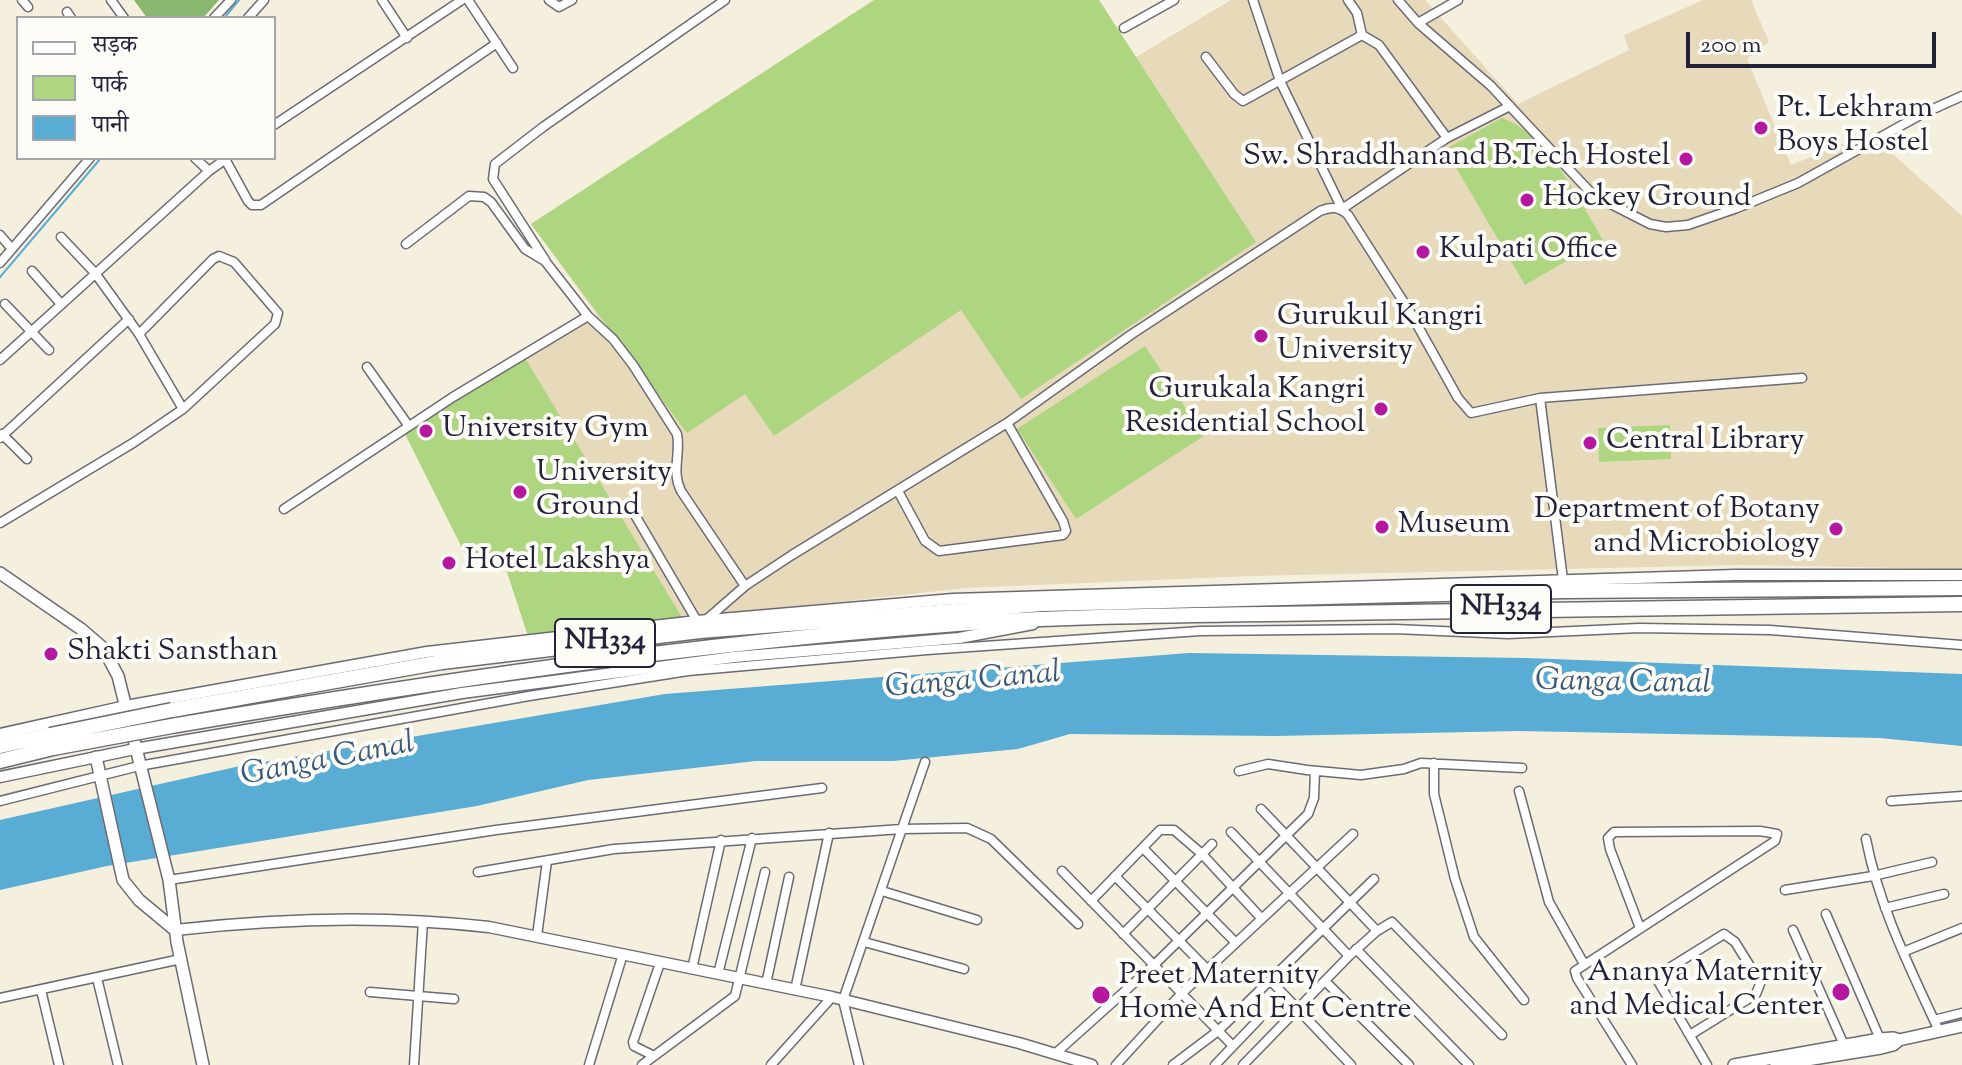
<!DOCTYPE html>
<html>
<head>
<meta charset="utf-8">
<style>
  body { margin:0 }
  #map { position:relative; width:1962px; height:1065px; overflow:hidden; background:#f5efde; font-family:"Sorts Mill Goudy","Noto Serif Devanagari",serif }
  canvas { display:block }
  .legend { position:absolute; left:16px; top:16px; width:260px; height:144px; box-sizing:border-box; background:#fdfcf7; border:2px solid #a5a5ac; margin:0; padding:10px 14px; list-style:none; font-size:24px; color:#22223b }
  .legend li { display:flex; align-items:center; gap:16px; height:40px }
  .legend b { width:40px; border:2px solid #a5a5ac }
  .scale { position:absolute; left:1686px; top:32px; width:250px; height:36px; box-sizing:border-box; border:4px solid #22223b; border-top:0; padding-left:10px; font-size:24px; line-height:28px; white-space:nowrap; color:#22223b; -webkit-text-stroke:6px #fdfcf7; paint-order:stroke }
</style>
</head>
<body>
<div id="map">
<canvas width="1962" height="1065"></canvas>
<ul class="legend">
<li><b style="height:10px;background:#fff"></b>सड़क</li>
<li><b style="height:22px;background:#aed681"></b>पार्क</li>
<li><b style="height:22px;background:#59acd4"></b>पानी</li>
</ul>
<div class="scale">200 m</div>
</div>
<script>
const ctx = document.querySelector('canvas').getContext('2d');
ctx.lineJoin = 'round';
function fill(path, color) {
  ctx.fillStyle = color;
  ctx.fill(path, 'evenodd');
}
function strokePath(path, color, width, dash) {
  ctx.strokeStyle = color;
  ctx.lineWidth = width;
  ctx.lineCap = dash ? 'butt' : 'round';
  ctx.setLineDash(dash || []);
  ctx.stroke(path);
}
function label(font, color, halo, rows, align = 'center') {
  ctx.font = font + ' "Sorts Mill Goudy",serif';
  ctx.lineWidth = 8;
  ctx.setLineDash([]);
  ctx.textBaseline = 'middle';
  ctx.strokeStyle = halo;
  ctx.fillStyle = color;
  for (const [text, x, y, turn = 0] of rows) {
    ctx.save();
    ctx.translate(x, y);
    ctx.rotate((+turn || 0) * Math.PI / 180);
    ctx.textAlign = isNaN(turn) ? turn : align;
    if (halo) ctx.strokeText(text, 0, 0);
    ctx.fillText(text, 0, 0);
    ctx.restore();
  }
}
fill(new Path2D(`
  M874 0H1099L1136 57 1231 0H1425L1518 104 1629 50 1624 35 1703 0H1751L1769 42 1747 59 1791 165 1869 133 1962 216V569L1739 565 1250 576 966 588 528 636 501 554 470 564 525 358 597 315 531 224Z`), '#e7daba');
fill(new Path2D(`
  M874 0H1099L1256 242 1021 399 961 310 774 436 745 394 687 433 531 224Z
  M1502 118C1548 134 1580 201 1603 240L1525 285 1445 149Z
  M1145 346 1204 436 1076 519 1017 429Z
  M525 358 683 619 528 636 501 554 470 564 403 430Z
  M1670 425 1671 459 1599 462 1598 428Z`), '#aed681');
fill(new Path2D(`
  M134 0H219L203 18H147Z`), '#8ab76f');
fill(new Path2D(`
  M1189 653 1525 658 1962 674V746L1880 738 1519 731 1275 736 1070 734 1018 749 893 761H756L588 780 477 806 107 866 0 890V820L240 766 665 694Z`), '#59acd4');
strokePath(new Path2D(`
  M224 18 239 0
  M0 277 101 158`), '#59acd4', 2);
const minor = new Path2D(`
  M22 0 28 7
  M111 0 124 18
  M382 0 407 38
  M468 0 513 68
  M549 0 559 7 572 0
  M1253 0 1280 81 1342 209 1447 138 1510 106
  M1348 0 1357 13 1362 35 1379 45 1447 138
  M1398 0 1418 23 1491 86 1593 195 1650 224 1666 227 1688 225 1737 208 1798 183 1922 114 1962 96
  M67 12 71 18
  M214 18 231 0
  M248 18 264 0
  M1418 23 1458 0
  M1124 28 1174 0
  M1206 57 1234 94 1243 101 1362 35
  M274 125 462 0
  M195 158 209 171
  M225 159 248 201 252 205H261L497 43
  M0 235 12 249
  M61 237 95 273 139 334 183 409
  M406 244 469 196 484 197 491 202 525 249 545 261 588 316 613 339 633 365 677 434C681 454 671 471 681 491L745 586
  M545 260 493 179 495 164 543 127 725 0
  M0 263 90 158
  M32 271 61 304
  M5 304 49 350
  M0 360 209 171 227 158
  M367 367 408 425
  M1540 398 1563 580
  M2 434 27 459
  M0 438 129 319
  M898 491 925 541 939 551 1063 535 1066 531 1063 521 1007 423
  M284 509 453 397 588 316
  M632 510 697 621
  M0 523 133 443 183 409 275 324 278 313 234 262 219 256 213 259 139 334
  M706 620 745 586 792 555 1007 423 1132 334 1320 211C1332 206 1339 207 1348 215L1410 312 1458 398 1471 413 1540 398 1802 378
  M1434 763V794L1455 879 1474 937 1524 1000
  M1239 771 1268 764 1307 770 1361 775 1404 769 1421 763 1522 768
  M1519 791 1549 902 1584 964
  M0 801 139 766 529 696 688 671 927 650 1200 631 1395 629 1508 634 1639 628 1770 630 1962 645
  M1891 801 1962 796
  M1261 809 1377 931
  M1231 832 1349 956
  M1866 839C1879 907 1910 968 1939 1031
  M1143 848 1236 943
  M1062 871 1233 1046
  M478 872 614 849 902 829 967 828 991 839 1078 924
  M1115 876 1207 969
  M169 880 496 830 822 788
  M1785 890 1873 876 1932 862
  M882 891 977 920
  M1091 901 1160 830H1174L1202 854 1262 919
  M1885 908 1944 894
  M1826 914 1880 1039
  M1793 930 1844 1045
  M1123 934 1212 844
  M537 936 547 861
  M864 942 964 969
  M1356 949 1469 1065
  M1903 952 1962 928
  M692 969 721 840
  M1651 969 1707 1065
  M718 974 752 838
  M1655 977 1724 934 1735 942 1758 979 1760 984 1756 994 1690 1035
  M97 978 118 1065
  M1270 980 1351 1065
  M1325 981 1409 1065
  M766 984 789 877
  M41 990 59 1065
  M795 990 829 833
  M370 992 454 999
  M0 998 181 959
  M1934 1020 1962 1013
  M1056 1053 1154 965 1308 814 1314 798 1315 771
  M654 1056 634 1046 633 1042 660 963
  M414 1065 423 921
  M589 1065 623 954
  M642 1065 735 996 765 872
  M771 1065 832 997
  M859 1065 843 1000 925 762
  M1116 1065 1181 994 1353 834
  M1173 1065 1218 1031 1374 879
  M1215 1065 1259 1019
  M1243 1065 1349 956 1377 931 1392 922 1502 1035
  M1632 1065 1577 978 1575 971 1775 841 1777 834 1760 831 1614 832 1608 838 1610 849 1640 928`);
const tertiary = new Path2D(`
  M0 734 126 706 427 652 697 621 953 599 1735 575H1962
  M0 777 135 749 462 693 734 657 959 638 1033 624
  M175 930C280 918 385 915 489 927L832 997 1019 1043 1092 1065`);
const secondary = new Path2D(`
  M0 573 81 629 103 648 118 676 169 880 177 942 203 1065
  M96 757 123 880 139 900 175 930
  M1734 1065 1880 1039 1893 1038 1899 1040
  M1776 1065 1881 1048 1893 1045 1899 1040 1962 1026`);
const trunk = new Path2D(`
  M172 710 442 662 700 631 1042 604 1565 591 1962 588
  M177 725C431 682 687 644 945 625 1073 615 1203 615 1332 613 1542 609 1752 606 1962 604
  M0 746 50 735
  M0 761 53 748`);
strokePath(minor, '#6c6a74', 11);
strokePath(tertiary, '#6c6a74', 13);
strokePath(secondary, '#6c6a74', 14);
strokePath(trunk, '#6c6a74', 17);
strokePath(minor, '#fff', 8);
strokePath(tertiary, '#fff', 10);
strokePath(secondary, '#fff', 11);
strokePath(trunk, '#fff', 14);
const trunkBridge = new Path2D(`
  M50 735 172 710
  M53 748 177 725`);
strokePath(trunkBridge, '#6c6a74', 17, []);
strokePath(trunkBridge, '#fff', 14);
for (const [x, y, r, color] of [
  [1761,128,8,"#b5179e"],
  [1686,159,8,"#b5179e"],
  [1527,200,8,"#b5179e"],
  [1423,252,8,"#b5179e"],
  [1261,336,8,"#b5179e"],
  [1381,409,8,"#b5179e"],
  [426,431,8,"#b5179e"],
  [1590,443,8,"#b5179e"],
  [520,492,8,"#b5179e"],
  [1382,527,8,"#b5179e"],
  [1836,529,8,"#b5179e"],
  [449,563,8,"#b5179e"],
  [51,654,8,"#b5179e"],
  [1841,992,10,"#b5179e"],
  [1101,995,10,"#b5179e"]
]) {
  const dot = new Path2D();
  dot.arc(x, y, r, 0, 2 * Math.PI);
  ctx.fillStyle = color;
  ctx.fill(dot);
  strokePath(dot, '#fdfcf7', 3);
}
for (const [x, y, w] of [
  [1501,609,100],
  [605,643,100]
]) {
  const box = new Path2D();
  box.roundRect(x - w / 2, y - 24, w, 48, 6);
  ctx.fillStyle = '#fdfcf7';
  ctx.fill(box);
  strokePath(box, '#22223b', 2);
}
label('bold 28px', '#22223b', null, [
  ["NH334",1501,609],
  ["NH334",605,643]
]);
label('30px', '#22223b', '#fdfcf7', [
  ["Pt. Lekhram",1777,111],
  ["Boys Hostel",1777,145],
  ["Sw. Shraddhanand B.Tech Hostel",1670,159,"right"],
  ["Hockey Ground",1543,200],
  ["Kulpati Office",1439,252],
  ["Gurukul Kangri",1277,319],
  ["University",1277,353],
  ["Gurukala Kangri",1365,392,"right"],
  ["Residential School",1365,426,"right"],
  ["University Gym",442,431],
  ["Central Library",1606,443],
  ["University",536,475],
  ["Ground",536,509],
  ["Department of Botany",1820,512,"right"],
  ["and Microbiology",1820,546,"right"],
  ["Museum",1398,527],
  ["Hotel Lakshya",465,563],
  ["Shakti Sansthan",67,654],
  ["Ananya Maternity",1823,975,"right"],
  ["and Medical Center",1823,1009,"right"],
  ["Preet Maternity",1119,978],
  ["Home And Ent Centre",1119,1012]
], 'left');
label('italic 32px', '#385978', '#fdfcf7', [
  ["Ganga Canal",973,683,-5],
  ["Ganga Canal",1623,685,1],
  ["Ganga Canal",328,762,-11]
]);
</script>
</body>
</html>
